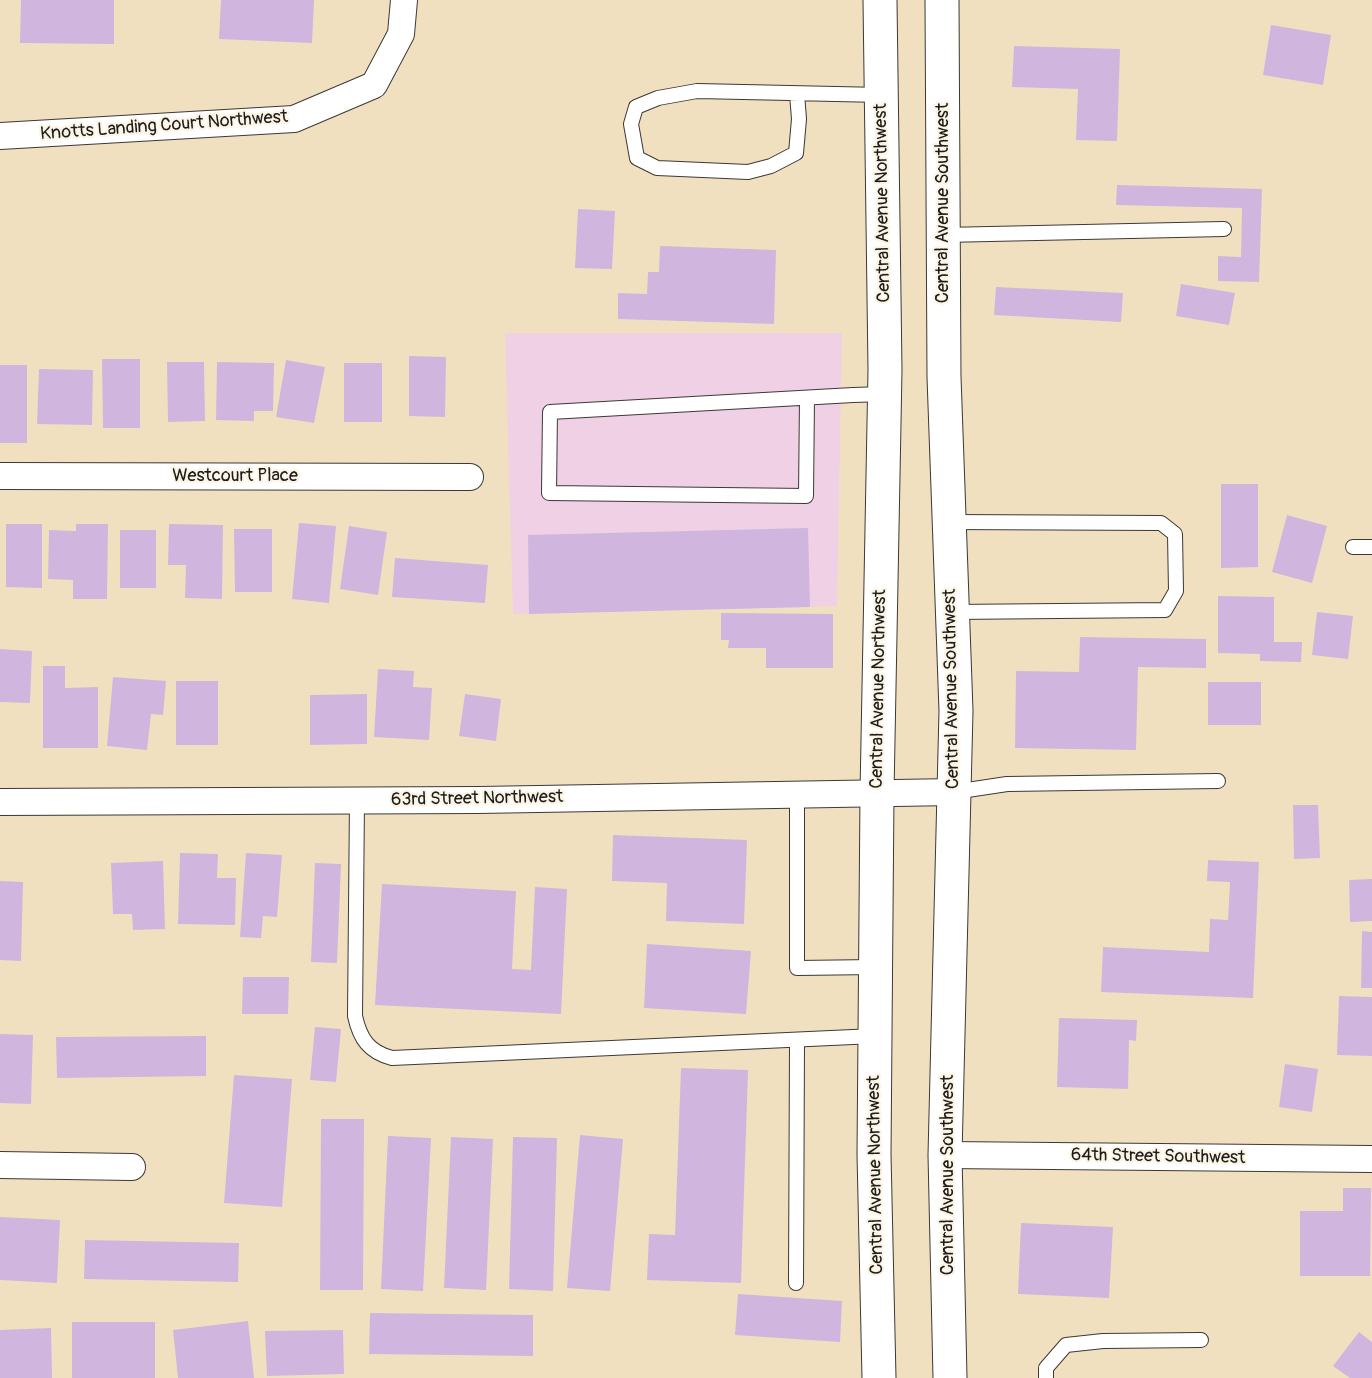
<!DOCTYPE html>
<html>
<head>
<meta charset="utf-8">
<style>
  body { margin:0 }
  canvas { display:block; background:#f1e0c0 }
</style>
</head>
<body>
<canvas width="1372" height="1378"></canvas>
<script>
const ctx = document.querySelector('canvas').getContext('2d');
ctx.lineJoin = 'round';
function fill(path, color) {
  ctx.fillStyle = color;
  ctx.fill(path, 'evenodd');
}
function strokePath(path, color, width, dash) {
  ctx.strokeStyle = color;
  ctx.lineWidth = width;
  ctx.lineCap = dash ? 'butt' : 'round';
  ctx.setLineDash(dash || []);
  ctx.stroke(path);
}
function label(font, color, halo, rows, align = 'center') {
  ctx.font = font + ' Pangolin,sans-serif';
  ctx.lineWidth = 4.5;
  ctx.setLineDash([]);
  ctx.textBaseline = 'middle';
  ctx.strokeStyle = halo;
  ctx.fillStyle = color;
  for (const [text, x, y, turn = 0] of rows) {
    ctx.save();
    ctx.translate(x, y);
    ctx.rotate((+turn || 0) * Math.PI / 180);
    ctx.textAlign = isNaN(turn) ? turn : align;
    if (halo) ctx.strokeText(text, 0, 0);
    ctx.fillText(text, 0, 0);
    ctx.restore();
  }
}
fill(new Path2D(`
  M505 333H842L837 606 513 614Z`), '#f0d0e4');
fill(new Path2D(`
  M21 0H114V44L20 43Z
  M221 0H314L312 43 219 39Z
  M1271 25 1331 35 1323 85 1263 75Z
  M1014 46 1120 49 1117 141 1076 140 1078 89 1012 87Z
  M1117 185 1262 189 1259 282 1218 281V256L1241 257 1242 208 1116 205Z
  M578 209 615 211 612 269 575 268Z
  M660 246 776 250 774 324 618 319V293L647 294 648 272H659Z
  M1181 284 1235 293 1229 325 1176 316Z
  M996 287 1123 293 1121 322 994 315Z
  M409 356 446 357 445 417 409 416Z
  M102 359H140V428H103Z
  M286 360 325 367 314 423 276 417Z
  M167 362H204L205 421 168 422Z
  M217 362 274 363 273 411H254V421L216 420Z
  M344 363H382V422H344Z
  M0 365H27V443H0Z
  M39 369 93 370 92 425 37 424Z
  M1221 484H1258V567L1221 568Z
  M1287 515 1327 526 1312 583 1272 572Z
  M299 523 336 526 329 603 292 599Z
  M6 524H42V588L6 587Z
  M76 524H108L107 599H73V580L48 579 49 530 76 531Z
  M169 524 223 525 222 599 185 598 186 565H168Z
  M349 526 387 532 378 595 340 589Z
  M808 528 810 607 529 614 528 535Z
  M234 529H272V592H235Z
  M120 530H156V588H120Z
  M395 558 488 565 485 603 392 597Z
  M1218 596 1274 597V642H1302L1301 662 1260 661V654L1218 653Z
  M1317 612 1353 616 1348 659 1312 655Z
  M721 613 833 614V668H766V648H728L729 640H721Z
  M1080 637 1206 639V668L1138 667 1136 750 1015 748 1016 671 1079 672Z
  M0 649 32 651 30 703 0 702Z
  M43 666H65V688L98 687V748H43Z
  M378 669 414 671 413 687 432 688 429 740 374 737Z
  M113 677 166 681 163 715 151 714 147 750 107 746Z
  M176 681H218V745H176Z
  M1208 682H1261V725H1208Z
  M367 694V744L310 745V695Z
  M465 694 501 699 496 741 459 736Z
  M1293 805H1318L1320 858 1294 859Z
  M613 835 747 840 744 924 666 921 667 883 612 881Z
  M180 853 218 854 217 878H236L235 925 178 924Z
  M246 853 282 855 277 917 263 916 261 938 240 937Z
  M1208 860 1259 862 1253 998 1101 992 1103 947 1209 952 1210 919 1228 920 1230 882 1207 881Z
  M163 861 165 929 133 930 132 914H113L111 863Z
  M315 863 341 864 337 963 311 962Z
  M1372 879V921L1350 922 1349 880Z
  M0 881 23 882 21 961 0 960Z
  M382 884 516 891 512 969 531 970 535 887 567 889 561 1014 375 1005Z
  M1362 931 1372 932V988H1361Z
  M647 944 751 951 746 1014 644 1008Z
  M243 977H289L288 1014H242Z
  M1339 996 1372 997V1056L1337 1055Z
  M1059 1018 1137 1020 1136 1041 1129 1040 1128 1089 1057 1087Z
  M315 1027 341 1029 336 1082 310 1080Z
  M0 1034 33 1035 31 1104 0 1103Z
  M206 1036V1076L57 1078 56 1037Z
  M1285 1064 1318 1069 1312 1112 1279 1107Z
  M681 1068 748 1070 741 1283 647 1280 649 1234 675 1235Z
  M234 1075 292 1079 282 1207 224 1203Z
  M321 1119H364L363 1290H320Z
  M580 1135 623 1139 610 1291 567 1288Z
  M388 1136 431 1138 423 1291 381 1289Z
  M451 1137 493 1139 486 1290 444 1288Z
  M513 1137 557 1138 553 1291 509 1289Z
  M1343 1188H1371L1370 1276H1300V1211H1343Z
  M0 1217 60 1220 57 1283 0 1280Z
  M1021 1223 1113 1227 1109 1298 1018 1294Z
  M85 1240 239 1243 238 1282 84 1279Z
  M738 1294 842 1301 840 1342 735 1335Z
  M370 1313 533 1315V1356L369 1354Z
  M248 1321 254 1378H178L173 1330Z
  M72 1322H155V1378H72Z
  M51 1328 52 1378H0V1330Z
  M343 1330 344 1374 267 1376 265 1331Z
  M1359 1332 1372 1342V1378H1350L1333 1366Z`), '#d0b6de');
const service = new Path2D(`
  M797 94 799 119 796 153 771 166 748 172 657 168 637 158 631 124 636 107 658 98 697 91 882 95
  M943 235 1224 229
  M807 398 806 496 549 493 550 412 853 395 884 394
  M949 522 1161 523 1175 534 1176 591 1165 610 952 612
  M1353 547H1372
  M954 792 1007 784 1218 781
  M797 794V968L875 967
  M357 800 355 1016C360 1039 369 1052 392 1058L875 1036
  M796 1283 797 1041
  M1046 1378V1368L1066 1345 1103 1341 1201 1340`);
const minor = new Path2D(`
  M0 136 294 119 374 85 401 34 404 0
  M0 476 470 477
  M0 802 478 800 954 792
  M945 1155 1372 1159
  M0 1165 132 1167`);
const primary = new Path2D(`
  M942 0 944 377 956 711 945 1155 950 1378
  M879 1378 874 1154 877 793 885 370 880 0`);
strokePath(service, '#3c3935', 16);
strokePath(minor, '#3c3935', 28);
strokePath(primary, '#3c3935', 35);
strokePath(service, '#fff', 14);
strokePath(minor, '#fff', 26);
strokePath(primary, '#fff', 33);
label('18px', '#1c1c1c', '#fcf5e5', [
  ["Knotts Landing Court Northwest",164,126,-4],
  ["Central Avenue Northwest",883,203,-91],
  ["Central Avenue Southwest",943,203,-90],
  ["Westcourt Place",235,476],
  ["Central Avenue Northwest",879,689,-89],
  ["Central Avenue Southwest",952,689,-91],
  ["63rd Street Northwest",477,799,-1],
  ["64th Street Southwest",1158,1157,1],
  ["Central Avenue Northwest",876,1175,-91],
  ["Central Avenue Southwest",948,1175,-90]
]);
</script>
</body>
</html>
